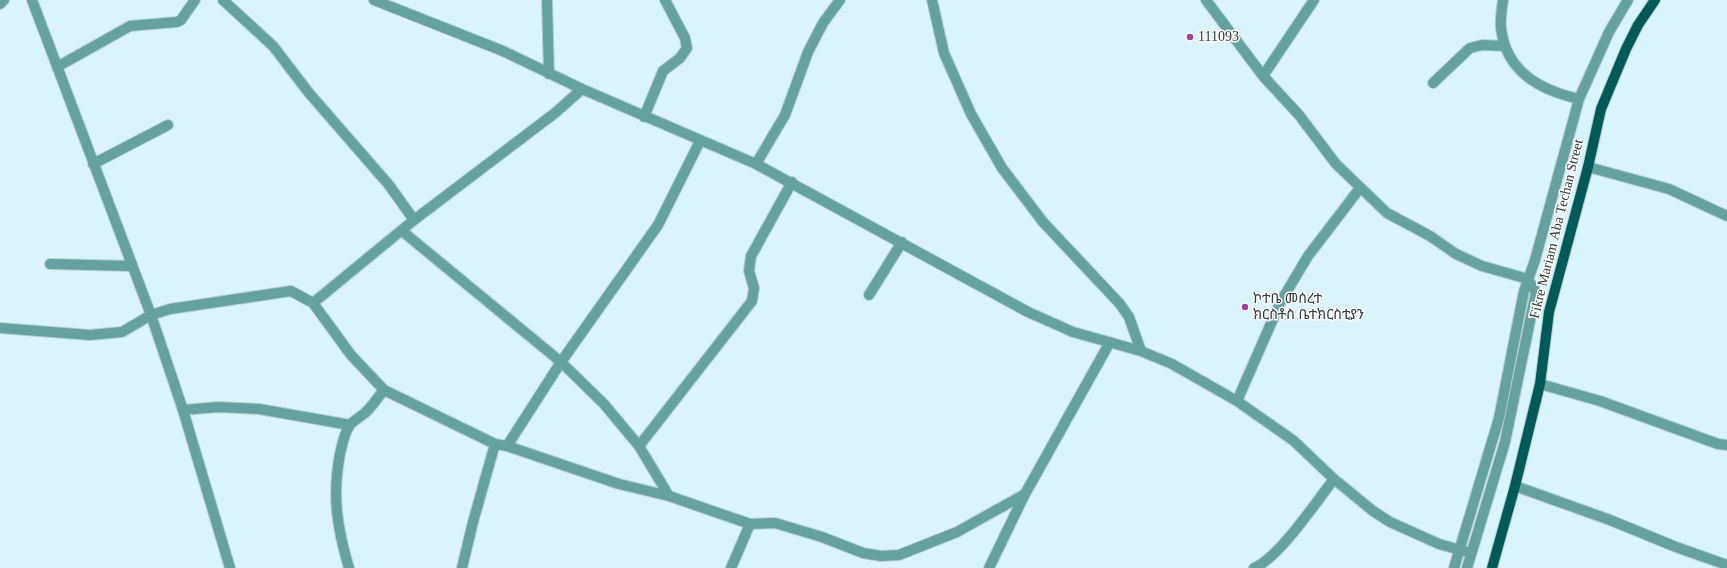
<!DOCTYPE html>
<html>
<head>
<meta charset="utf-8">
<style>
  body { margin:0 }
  canvas { display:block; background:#d9f4fd }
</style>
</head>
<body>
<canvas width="1727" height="568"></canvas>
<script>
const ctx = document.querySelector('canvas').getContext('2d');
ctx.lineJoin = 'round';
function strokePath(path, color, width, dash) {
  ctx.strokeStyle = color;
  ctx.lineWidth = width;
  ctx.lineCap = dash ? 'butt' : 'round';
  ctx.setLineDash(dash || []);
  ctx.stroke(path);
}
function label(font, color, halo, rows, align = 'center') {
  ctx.font = font + ' "Times New Roman","Noto Sans Ethiopic",serif';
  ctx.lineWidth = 3;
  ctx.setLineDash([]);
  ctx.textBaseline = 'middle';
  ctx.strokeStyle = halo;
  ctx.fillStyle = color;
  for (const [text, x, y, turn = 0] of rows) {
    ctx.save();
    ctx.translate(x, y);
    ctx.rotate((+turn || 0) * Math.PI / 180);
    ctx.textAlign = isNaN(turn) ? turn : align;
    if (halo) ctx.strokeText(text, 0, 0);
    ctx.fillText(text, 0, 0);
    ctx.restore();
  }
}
const minor = new Path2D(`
  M32 0 151 315 183 410 230 568
  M223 0 273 46 309 93 389 185 414 220
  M374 0 503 51 582 89 756 164 1028 312 1073 332 1141 351 1172 364 1237 401 1294 441 1334 479 1373 511 1390 522 1439 544 1471 553
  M547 0 549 74
  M932 0 944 53 971 114 1002 168 1043 222 1120 304 1129 317 1141 351
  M1206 0 1263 76 1299 115 1336 164 1387 213 1430 236 1456 254 1482 266 1528 279 1536 292 1505 442 1467 568
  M1503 0C1502 9 1500 19 1501 28 1506 72 1540 90 1579 99
  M0 4 4 0
  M57 67 130 26 177 22 181 20 195 0
  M1263 76 1314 0
  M1433 83 1470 48 1482 45 1505 46
  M644 117 663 71 680 58 687 48 685 38 665 0
  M93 164 168 125
  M756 164 785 115 808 52 823 23 840 0
  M1588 167 1669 189 1727 216
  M402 231 561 362 604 404 639 446 669 496
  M50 264 131 266
  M869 295 902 242
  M313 303 414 220 555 113 582 89
  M0 328 90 335 122 332 151 315 170 309 291 291 313 303 351 355 384 390 495 444 507 446 619 484 669 496 750 524
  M1540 384 1600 401 1718 444 1727 445
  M1237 401 1280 303 1308 256 1360 188
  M183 410 218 407 259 409 350 425
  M507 446 561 362 658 225 700 141
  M639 446 752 301 754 288 749 271 751 256 792 182
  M1515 486 1610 520 1676 547 1727 565
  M349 568C337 528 332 495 340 454 342 445 344 433 350 425 354 420 362 416 367 411 373 405 378 397 384 390
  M462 568 473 522 495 444
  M731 568 750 524 775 523 822 537 863 553 881 556 899 555 957 532 1025 494 1110 342
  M989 568 1025 494
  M1254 568C1278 559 1317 501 1334 479
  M1454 568 1499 418 1524 291 1535 260 1579 99 1609 32 1628 0`);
const major = new Path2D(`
  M1492 568 1515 486 1540 384 1549 312 1588 167 1601 109 1626 49 1638 25 1655 0`);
strokePath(minor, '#b7ced6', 12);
strokePath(major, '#b7ced6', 12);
strokePath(minor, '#65a1a1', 10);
strokePath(major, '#02595a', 10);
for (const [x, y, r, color] of [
  [1190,37,4,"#a63d9f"],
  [1245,307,4,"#a63d9f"]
]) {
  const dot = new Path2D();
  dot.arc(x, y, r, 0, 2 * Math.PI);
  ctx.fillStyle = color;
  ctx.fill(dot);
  strokePath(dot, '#fff', 1.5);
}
label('14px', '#2d383b', '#fff', [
  ["111093",1198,37],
  ["ኮተቤ መሰረተ",1253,299],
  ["ክርስቶስ ቤተክርስቲያን",1253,315]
], 'left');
label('14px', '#2d383b', '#fff', [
  ["Fikre Mariam Aba Techan Street",1557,229,-76]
]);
</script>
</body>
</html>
